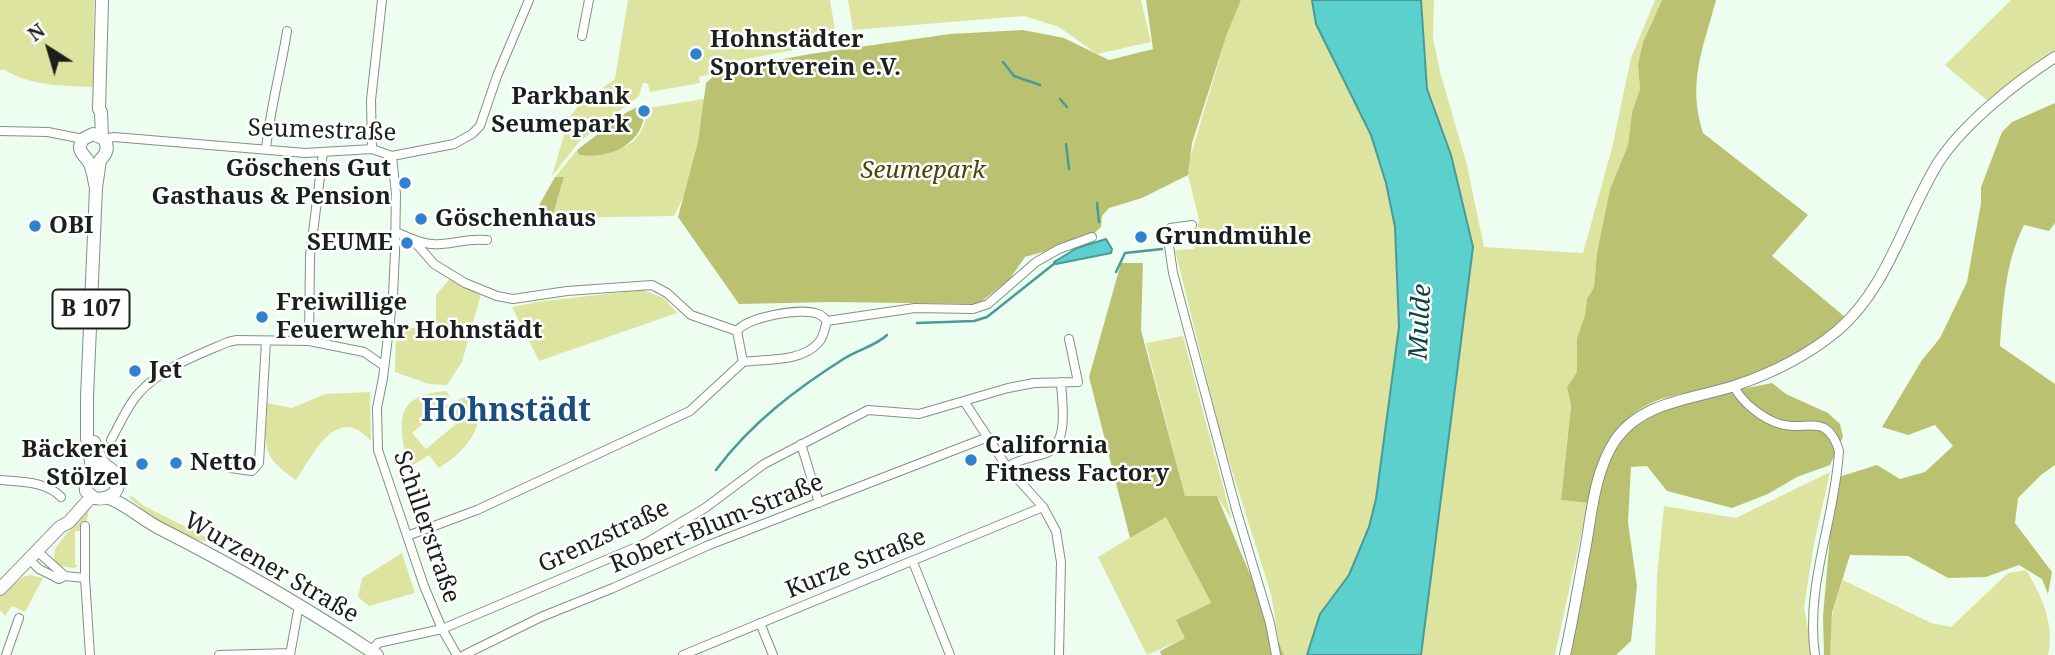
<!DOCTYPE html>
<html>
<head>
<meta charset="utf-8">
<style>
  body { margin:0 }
  #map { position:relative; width:2055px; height:655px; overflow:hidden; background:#edfef1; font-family:"Noto Serif",serif }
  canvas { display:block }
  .north { position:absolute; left:14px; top:14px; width:70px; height:70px; -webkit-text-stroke:5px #fff; paint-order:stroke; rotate:323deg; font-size:19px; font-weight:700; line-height:28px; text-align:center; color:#1a201b }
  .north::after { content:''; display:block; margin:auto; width:24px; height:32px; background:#1a201b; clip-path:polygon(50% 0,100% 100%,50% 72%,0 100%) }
</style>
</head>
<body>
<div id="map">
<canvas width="2055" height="655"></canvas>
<div class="north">N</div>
</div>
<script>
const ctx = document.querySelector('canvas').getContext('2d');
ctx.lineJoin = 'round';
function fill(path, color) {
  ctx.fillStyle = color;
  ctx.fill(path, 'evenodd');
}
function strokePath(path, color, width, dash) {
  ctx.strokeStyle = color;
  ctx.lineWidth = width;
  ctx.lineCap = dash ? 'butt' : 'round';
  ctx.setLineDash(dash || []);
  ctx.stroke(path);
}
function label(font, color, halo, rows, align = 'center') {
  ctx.font = font + ' "Noto Serif",serif';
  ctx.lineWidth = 5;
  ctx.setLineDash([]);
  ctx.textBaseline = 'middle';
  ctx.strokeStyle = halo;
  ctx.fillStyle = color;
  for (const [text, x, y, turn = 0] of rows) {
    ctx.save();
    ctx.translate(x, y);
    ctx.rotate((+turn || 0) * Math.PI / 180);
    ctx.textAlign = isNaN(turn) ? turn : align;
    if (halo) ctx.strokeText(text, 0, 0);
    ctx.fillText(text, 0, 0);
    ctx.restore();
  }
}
fill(new Path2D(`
  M0 0H94L93 87C62 85 32 87 5 70H0Z
  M628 0H830L837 42 708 66 710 74 699 77 700 83 650 92 648 84 643 83 639 96 579 142 552 176 569 118 579 105 615 79Z
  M848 0H1141L1151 42 1097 54 1059 27 1024 16 853 30Z
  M1241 0H1312L1316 24 1371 135 1386 183 1395 227 1399 327 1376 499 1369 527 1349 575 1320 614 1307 655H1284L1280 649 1271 594 1221 436 1175 250 1194 249 1199 220 1188 175 1190 158 1227 34Z
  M1421 0H1434L1433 38 1440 72 1467 165 1484 247 1583 253 1612 148 1631 58 1655 0H1662L1643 42 1638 64 1640 89 1632 112 1628 145 1610 189 1597 253 1594 287 1587 299 1585 315 1577 338V372L1567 387 1571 406 1561 500 1588 503 1555 655H1421L1473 247 1451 155 1427 89Z
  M2011 0H2055V52L1989 102 1945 65Z
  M796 84 690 184 674 216 552 218 564 177H555L577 150 579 155 583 156C622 148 639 152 649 108Z
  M451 277 481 294 462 362 447 385 429 384 395 372 396 328H436V295Z
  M643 290 664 298 677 313 539 361 512 307 543 301Z
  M1183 336 1232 520 1217 496 1185 497 1146 343Z
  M446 391 450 396 427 415 429 419 412 433 426 449 456 424 442 407 469 395C494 422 462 455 439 468L429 455 407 469C402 424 388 397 446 391Z
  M370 392 371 441C366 436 360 430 353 428 328 420 308 463 296 480 258 454 266 445 267 403L292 408 325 394Z
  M1830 472 1814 544 1804 607 1813 655H1655L1657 575 1664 506 1736 518Z
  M132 496 144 506 214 541C195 547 143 512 129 497Z
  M87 509 89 510 87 520 83 524 81 531H75V564L78 566 74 568 60 566 54 559 55 549 60 542Z
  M1166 516 1211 604 1185 638 1147 655 1098 557Z
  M402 553 415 593 369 606 358 597 362 578Z
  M2026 570C2042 595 2055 626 2048 655H1830C1826 631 1835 603 1843 580L1931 623 1951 627 2008 573Z
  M30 575 43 578 25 612 12 606 5 616 0 610V596L23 577Z`), '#dde4a0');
fill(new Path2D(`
  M1146 0H1241L1227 34 1192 143 1188 175 1142 198 1109 208 1102 216 1101 227 1088 239 1025 257 1009 280 978 304 833 302 739 304 678 217 698 142 706 83 719 71 810 54 950 34 1023 30 1064 38 1109 60 1153 49Z
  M1662 0H1716C1703 49 1687 82 1703 133L1808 215 1772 256 1845 317C1811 349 1764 374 1719 386 1700 391 1680 393 1661 399 1613 415 1598 458 1588 503L1561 500 1571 406 1567 387 1577 372V338L1585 315 1587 299 1594 287 1597 253 1610 189 1628 145 1632 112 1640 89 1638 64 1643 42Z
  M2055 103V223L2049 231 2024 225C2005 263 2003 305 2000 346L2055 384V465L2041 475 2018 498 2015 523 2052 572 2048 594 2042 579 2019 565 1986 577 1948 578 1908 556 1850 555 1832 613 1830 655H1824L1823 616 1835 478 1877 465 1900 479 1925 472 1953 446 1935 425 1908 435 1882 427 1922 360 1940 338 1967 282 1981 203V187L2002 132 2012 122Z
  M644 104C649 141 612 160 579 155L577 150 627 112Z
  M555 177H564L552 218 537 209Z
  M1121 263H1143L1141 330 1185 496H1217L1284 655H1161L1160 651 1185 638 1176 620 1211 603 1166 517 1130 538 1089 377Z
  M1772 383 1786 394 1828 413 1840 424 1843 437 1830 465 1797 477 1768 494 1732 508 1667 491 1647 466 1631 467 1628 522 1637 586 1631 641 1616 655H1571L1605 468 1612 451 1635 423 1692 399Z`), '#bac271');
const water = new Path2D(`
  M1312 0H1421L1427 89 1451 155 1473 247 1421 655H1307L1320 614 1349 575 1369 527 1376 499 1399 327 1395 227 1386 183 1371 135 1316 24Z
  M1106 239 1112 249 1111 253 1056 264 1054 262 1077 248Z`);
fill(water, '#5cd0cc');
strokePath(water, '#489b97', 2);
strokePath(new Path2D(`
  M1003 62 1014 76 1040 85
  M1060 99 1067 107
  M1066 144 1069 169
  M1097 203 1099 222
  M1116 272 1125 253 1162 249
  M917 323 974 321 987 317 1055 263
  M716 470C751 423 796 389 845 358 858 350 877 345 887 335`), '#489b97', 2.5);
const street = new Path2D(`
  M582 36 589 0
  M0 131 48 132 83 139
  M104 139 114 137 305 153 372 149 392 156 454 144 472 134 480 126 497 76 529 0
  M266 149C270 109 281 70 287 31
  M372 149 371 100 382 0
  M392 156 396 194 395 252 393 295 383 378 377 408 378 450 424 586 442 629 457 655
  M1192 225 1170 228 1167 232 1173 273 1236 509 1270 623 1276 655
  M396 232C410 238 425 246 441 244 460 243 465 238 487 240
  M413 240 434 264 465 283 497 296 513 299 567 291 652 285 667 293 691 315 737 331
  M309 341 310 256 323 153
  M743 362C767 359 803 362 819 342 824 336 825 327 827 321
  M1734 386C1741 402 1763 419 1780 424 1806 432 1827 411 1839 451 1835 520 1805 585 1815 655
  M964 401 1007 467 1043 507 1056 531 1061 562 1059 655
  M111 440C120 424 127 406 139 393 161 368 198 355 228 342L237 340 309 341 364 352 384 366
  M801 444 819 503
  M1007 467C1019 459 1030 458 1044 454 1070 445 1062 404 1061 382
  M230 468 252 471 259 463 266 341
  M0 480C21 482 46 481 61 497
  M85 526V578L90 655
  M407 536 477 510 690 411 743 362 737 331C747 317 802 307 818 314 822 315 824 318 827 321L915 308 973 309 988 304 1036 262 1059 249 1092 237
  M38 552 65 576
  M30 560 39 569 59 579 65 576 85 578
  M913 562 950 655
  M760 623 773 655
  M371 651 378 643 442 629 646 543 705 508 764 464 868 410 919 414 1008 388 1034 383 1078 382 1069 339
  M6 655 19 618
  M219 655 290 653
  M290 655 299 605
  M464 655 541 617 613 588 709 545 988 437
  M683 655 1043 507`);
const secondary = new Path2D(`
  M1565 655C1573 619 1579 582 1586 545 1592 510 1595 470 1616 439 1643 401 1694 399 1734 386 1770 374 1808 355 1837 331 1888 288 1904 218 1938 163 1963 124 2016 82 2055 57`);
const primary = new Path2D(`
  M102 137 101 112 99 109 102 0
  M94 442C97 449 98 458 104 464 108 468 113 469 116 475 124 491 108 501 94 498L86 491 85 477 93 467 105 466
  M92 468 87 438V397L96 188 100 160C107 154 109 147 104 139L93 134 83 139C75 152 85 154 90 164 93 171 94 180 96 188
  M109 498C127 505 142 519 159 528 234 566 307 608 377 655
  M0 589 60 527 69 522 91 497`);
strokePath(street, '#819185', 10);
strokePath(secondary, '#819185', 12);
strokePath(primary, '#819185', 14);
strokePath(street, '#fff', 8);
strokePath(secondary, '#fff', 10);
strokePath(primary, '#fff', 12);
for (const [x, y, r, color] of [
  [696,54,7,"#3081d0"],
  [644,111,7,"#3081d0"],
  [405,183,7,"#3081d0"],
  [421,219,7,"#3081d0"],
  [35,226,7,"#3081d0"],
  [1141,237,7,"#3081d0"],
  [407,243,7,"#3081d0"],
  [262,317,7,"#3081d0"],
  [135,371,7,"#3081d0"],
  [971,460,7,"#3081d0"],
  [176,463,7,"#3081d0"],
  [142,464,7,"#3081d0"]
]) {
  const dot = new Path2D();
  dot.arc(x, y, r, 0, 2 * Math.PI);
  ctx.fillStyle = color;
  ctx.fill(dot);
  strokePath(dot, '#fff', 2.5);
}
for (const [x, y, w] of [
  [91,309,77]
]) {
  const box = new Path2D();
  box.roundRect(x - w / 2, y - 19.5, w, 39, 5);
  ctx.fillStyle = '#fff';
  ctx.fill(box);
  strokePath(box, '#1a201b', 2);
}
label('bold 23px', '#1a201b', null, [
  ["B 107",91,309]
]);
label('bold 24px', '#1a201b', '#fff', [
  ["Hohnstädter",710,40],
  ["Sportverein e.V.",710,68],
  ["Parkbank",630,97,"right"],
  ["Seumepark",630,125,"right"],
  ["Göschens Gut",391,169,"right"],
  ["Gasthaus & Pension",391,197,"right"],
  ["Göschenhaus",435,219],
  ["OBI",49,226],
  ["Grundmühle",1155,237],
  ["SEUME",393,243,"right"],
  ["Freiwillige",276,303],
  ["Feuerwehr Hohnstädt",276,331],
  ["Jet",149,371],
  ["California",985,446],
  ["Fitness Factory",985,474],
  ["Bäckerei",128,450,"right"],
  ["Stölzel",128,478,"right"],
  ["Netto",190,463]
], 'left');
label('24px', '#1a201b', '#fff', [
  ["Seumestraße",322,131,2],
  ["Robert-Blum-Straße",717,524,-22],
  ["Schillerstraße",426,527,71],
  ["Grenzstraße",604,537,-25],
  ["Kurze Straße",856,564,-22],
  ["Wurzener Straße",271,568,30]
]);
label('italic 24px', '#444808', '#fff', [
  ["Seumepark",923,171]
]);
label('italic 26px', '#0f4443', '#fff', [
  ["Mulde",1421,322,-87]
]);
label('bold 32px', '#1a4d80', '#fff', [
  ["Hohnstädt",506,412]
]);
</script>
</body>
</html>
